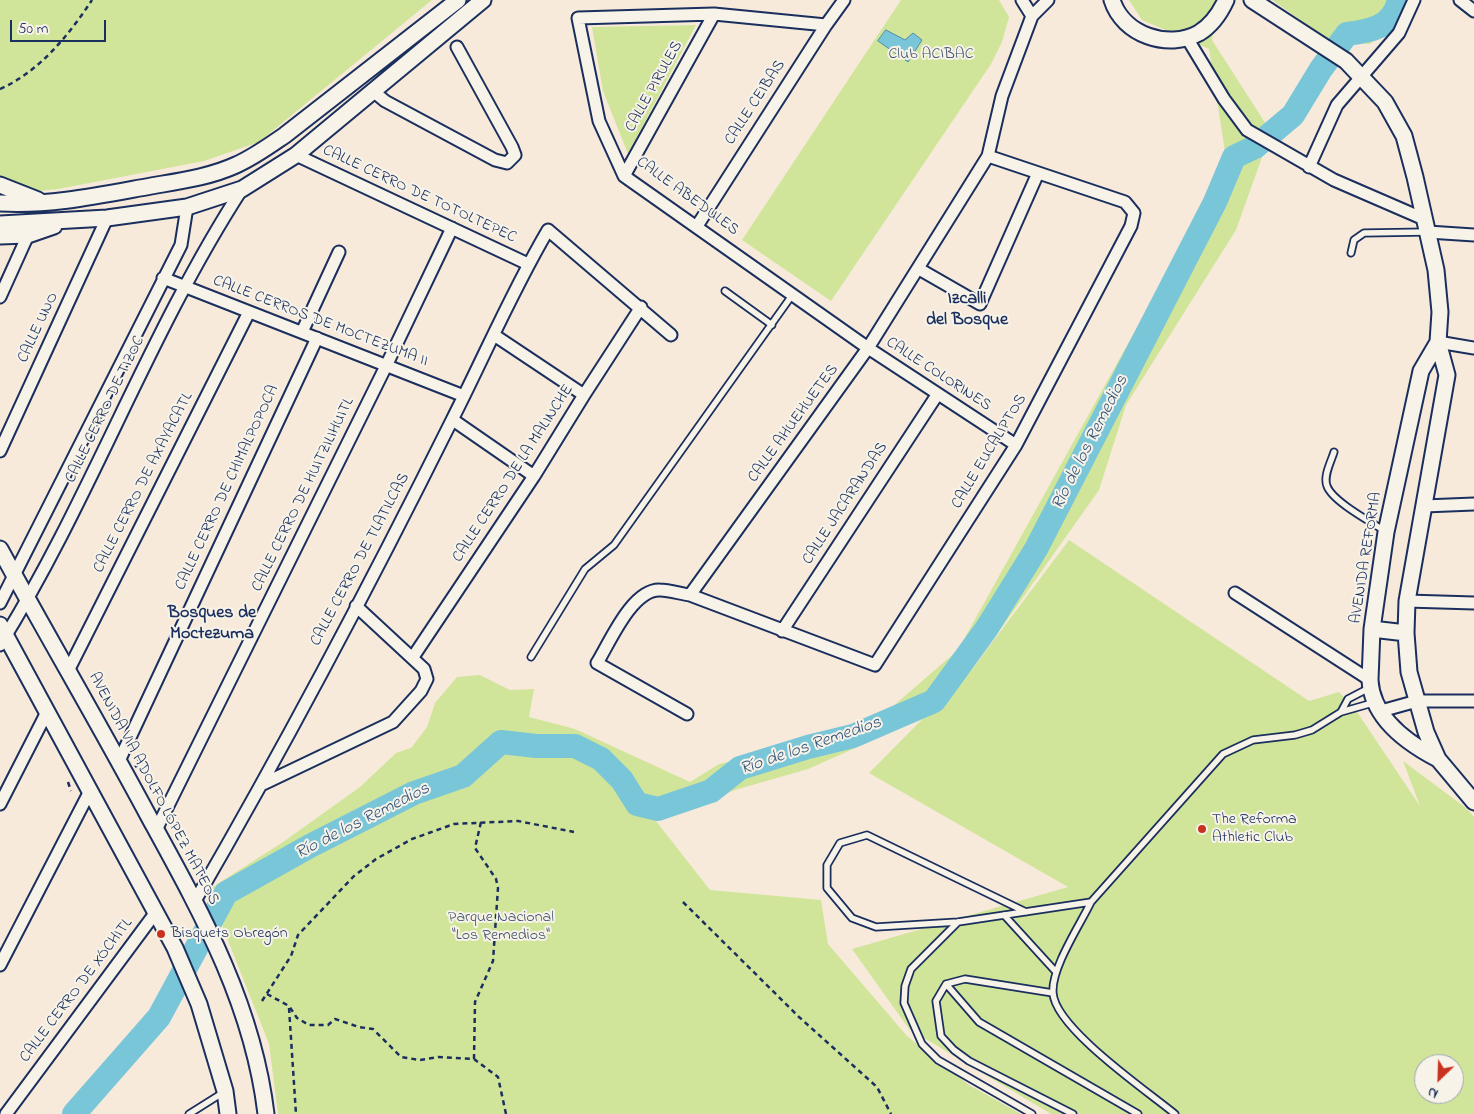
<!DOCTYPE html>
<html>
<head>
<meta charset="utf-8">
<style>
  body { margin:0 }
  #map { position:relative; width:1474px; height:1114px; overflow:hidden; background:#f7eadb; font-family:"Indie Flower",sans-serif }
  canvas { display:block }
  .north { position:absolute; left:1414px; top:1054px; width:50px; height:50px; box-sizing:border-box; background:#f7f3e8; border:1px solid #9fa5b1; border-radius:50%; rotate:204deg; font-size:14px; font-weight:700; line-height:20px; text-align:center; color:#1b2f5e }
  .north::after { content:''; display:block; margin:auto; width:18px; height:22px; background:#c8321e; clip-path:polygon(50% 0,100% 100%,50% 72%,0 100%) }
  .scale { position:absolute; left:10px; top:20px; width:96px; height:22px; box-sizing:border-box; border:2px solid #1b2f5e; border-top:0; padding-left:6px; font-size:15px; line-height:18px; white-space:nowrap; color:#1b2f5e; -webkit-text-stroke:4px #f7f3e8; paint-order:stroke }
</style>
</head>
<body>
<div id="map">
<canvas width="1474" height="1114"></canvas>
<div class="north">N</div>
<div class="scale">50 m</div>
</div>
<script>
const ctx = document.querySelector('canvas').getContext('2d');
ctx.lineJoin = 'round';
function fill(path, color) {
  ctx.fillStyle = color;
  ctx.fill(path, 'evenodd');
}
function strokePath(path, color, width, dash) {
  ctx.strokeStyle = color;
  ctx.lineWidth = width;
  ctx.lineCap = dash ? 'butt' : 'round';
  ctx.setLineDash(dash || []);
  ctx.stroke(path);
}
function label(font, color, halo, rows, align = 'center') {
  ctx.font = font + ' "Indie Flower",sans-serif';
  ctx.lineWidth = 4;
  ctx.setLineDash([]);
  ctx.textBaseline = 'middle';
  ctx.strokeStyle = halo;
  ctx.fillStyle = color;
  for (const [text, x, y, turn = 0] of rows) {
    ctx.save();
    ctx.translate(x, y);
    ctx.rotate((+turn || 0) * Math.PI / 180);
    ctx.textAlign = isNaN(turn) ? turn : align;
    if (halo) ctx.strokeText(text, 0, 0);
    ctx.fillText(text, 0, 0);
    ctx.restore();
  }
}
fill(new Path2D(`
  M0 0H432L259 142 204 161 58 189 0 195Z
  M901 0H999L1009 17 1002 42 991 64 831 301 742 240Z
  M1129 0H1220L1212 40 1271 132 1236 230 1126 405 1099 490 1002 627 929 710 869 742 808 769 735 790 694 806 645 807 710 890 821 900 828 944 907 1036 969 1085 1021 1114H278L269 1044 208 890 283 842 360 787 396 753 411 748 427 727 435 703 457 677 480 675 510 690 534 689 529 717 575 729 690 782 719 764 770 753 884 714 958 650 1181 248 1225 152 1209 49 1142 20Z
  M1272 0H1407L1403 17 1370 44 1331 41Z
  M696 25 628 154 603 91 592 27Z
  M1069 540 1309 701 1339 692 1355 709 1420 806 1403 761 1466 808 1474 817V1114H1051L909 1029 852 949 1068 887 869 773 973 668ZM1424 1064H1454V1094H1424Z`), '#d0e59a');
const water = new Path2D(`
  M886 30 905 40 913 33 922 40 908 62 878 41Z`);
fill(water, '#7ac6d9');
strokePath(water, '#548aa8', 1);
strokePath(new Path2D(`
  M74 1114 159 1017 226 893 310 846 414 793 463 776 501 742 536 746H575L601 759 622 780 637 804 658 809 711 791 740 768 808 747 853 736 934 701 987 628 1036 549 1215 202 1234 157 1255 147 1293 115 1321 69 1347 34C1371 31 1393 27 1399 0`), '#7ac6d9', 24);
const lane = new Path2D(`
  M1351 253 1354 240 1364 233 1426 232
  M725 291 772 325
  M1334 452C1331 462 1323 476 1327 486 1332 501 1371 522 1385 531
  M531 657 585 569 614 545 793 294
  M1341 712 1348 699 1371 687
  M1091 902C1080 925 1051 968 1053 993 1055 1028 1147 1091 1175 1114
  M1026 912 867 835 840 843 827 865V888L852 918 876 927 958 922 1091 902 1223 754 1253 740 1295 735 1312 730 1341 712 1376 702
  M1004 915 1056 972
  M958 922 911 969 905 986 904 1003 922 1044 938 1060 1032 1114
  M946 984 979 1022 1138 1114
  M1053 993 965 979 946 984 936 1001 941 1036 954 1050 969 1061 1073 1114
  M189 1114 224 1092`);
const street = new Path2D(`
  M1022 0 1032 16
  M1460 0 1474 11
  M826 25 714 14 578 18 599 121 624 176 868 348 1016 445
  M1187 38 1224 99 1247 130 1334 180 1424 219
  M373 91 385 101 495 160 507 163 515 155 512 147 457 47
  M296 155 528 264
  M1309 167 1337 105 1399 33 1414 0
  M624 176 714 14
  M697 226 826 25 844 0
  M1428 232 1474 235
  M919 269 980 304 1038 173
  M163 278 464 396
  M0 297 28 235
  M302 332 339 252
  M494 335 584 395
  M1438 342 1474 348
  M453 420 534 476
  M0 451 107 218
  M1424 506 1474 504
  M1235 593 1370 680
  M690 595 868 348 988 156 1002 96 1032 16 1048 0
  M1407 601 1474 603
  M0 603 181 245 187 207
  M782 631 937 395
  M0 645C91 499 148 334 242 189
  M413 657 534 476 584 395 641 307
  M69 669 249 312
  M1381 711 1417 701H1474
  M687 714 597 663C610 642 632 589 660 590 670 590 681 594 690 595L875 665 1016 445 1131 226 1134 213 1125 202 988 156
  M119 761 317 338
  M263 784 393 722 421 691 427 679 424 669 356 606
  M0 804 47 712
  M156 830 387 364 452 228
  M195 901C286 744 371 583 452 420 484 357 512 291 548 230L671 335
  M0 965 90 791
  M6 1114 156 912`);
const secondary = new Path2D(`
  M1112 0C1123 35 1168 50 1199 33 1212 25 1220 13 1226 0
  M1252 0 1346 61 1385 102 1404 136 1415 177 1436 270 1440 312 1438 342 1447 375 1407 601 1406 633 1409 672 1426 732 1438 759 1474 802
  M0 185 38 200
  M0 203C51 206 101 195 151 186 180 181 210 177 236 165 254 157 269 146 285 135L458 0
  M0 224 107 218 187 207 242 189 296 155 483 0
  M0 236 28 235 54 226
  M0 549C49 639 101 727 149 817 201 912 253 1004 266 1114
  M0 625 175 948 199 1004 225 1091 228 1114
  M1372 629 1406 633
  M1438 759C1407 743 1372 718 1370 680L1372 629 1386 532 1421 371 1438 342`);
strokePath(lane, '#1b2f5e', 9);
strokePath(street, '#1b2f5e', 15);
strokePath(secondary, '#1b2f5e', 19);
strokePath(new Path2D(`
  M0 89C39 72 69 35 92 0
  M135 767 140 763 135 754
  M68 782 71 791
  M683 902 799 1017 877 1087 891 1114
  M267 994 289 1006 297 1018 309 1025H328L335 1019 359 1027 373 1029 401 1057 420 1060 438 1057 474 1059 498 1077 506 1114
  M262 1001 291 956 298 935 354 876 376 859 412 839 454 824 518 821 574 832
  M289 1008 296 1114
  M474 1059 475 1002 493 961 498 888 496 879 475 848 481 822`), '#1b2f5e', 2.5, [5, 4]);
strokePath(lane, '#f7f3e8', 5.5);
strokePath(street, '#f7f3e8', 11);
strokePath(secondary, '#f7f3e8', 15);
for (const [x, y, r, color] of [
  [1202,829,5,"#c8321e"],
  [161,934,5,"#c8321e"]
]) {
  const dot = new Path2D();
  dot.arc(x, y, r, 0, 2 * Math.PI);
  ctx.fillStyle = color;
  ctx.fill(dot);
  strokePath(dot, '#f7f3e8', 2);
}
label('16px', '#3f536a', '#f7f3e8', [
  ["Club ACIBAC",931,55],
  ["Parque Nacional",501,918],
  ["\"Los Remedios\"",501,936]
]);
label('16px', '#1b2f5e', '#f7f3e8', [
  ["CALLE PIRULES",655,87,-61],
  ["CALLE CEIBAS",756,103,-57],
  ["CALLE CERRO DE TOTOLTEPEC",419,195,25],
  ["CALLE ABEDULES",687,197,36],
  ["CALLE CERROS DE MOCTEZUMA II",320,322,21],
  ["CALLE UNO",39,328,-65],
  ["CALLE COLORINES",938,375,33],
  ["CALLE CERRO DE TIZOC",106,410,-64],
  ["CALLE AHUEHUETES",794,424,-54],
  ["CALLE EUCALIPTOS",990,452,-59],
  ["CALLE CERRO DE LA MALINCHE",514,474,-57],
  ["CALLE CERRO DE AXAYACATL",144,483,-63],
  ["CALLE CERRO DE CHIMALPOPOCA",228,488,-65],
  ["CALLE CERRO DE HUITZILIHUITL",304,495,-64],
  ["CALLE JACARANDAS",846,504,-57],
  ["AVENIDA REFORMA",1367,558,-81],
  ["CALLE CERRO DE TLATILCAS",361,560,-62],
  ["AVENIDA VIA ADOLFO LÓPEZ MATEOS",153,789,62],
  ["CALLE CERRO DE XÓCHITL",77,991,-53]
]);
label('16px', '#1b2f5e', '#f7f3e8', [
  ["The Reforma",1212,820],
  ["Athletic Club",1212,838],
  ["Bisquets Obregón",171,934]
], 'left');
label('bold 18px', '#1b2f5e', '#f7f3e8', [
  ["Izcalli",967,300],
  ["del Bosque",967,321],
  ["Bosques de",212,614],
  ["Moctezuma",212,635]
]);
label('italic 18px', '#33557d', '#f7f3e8', [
  ["Río de los Remedios",1091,443,-63],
  ["Río de los Remedios",811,747,-19],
  ["Río de los Remedios",363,822,-27]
]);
</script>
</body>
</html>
